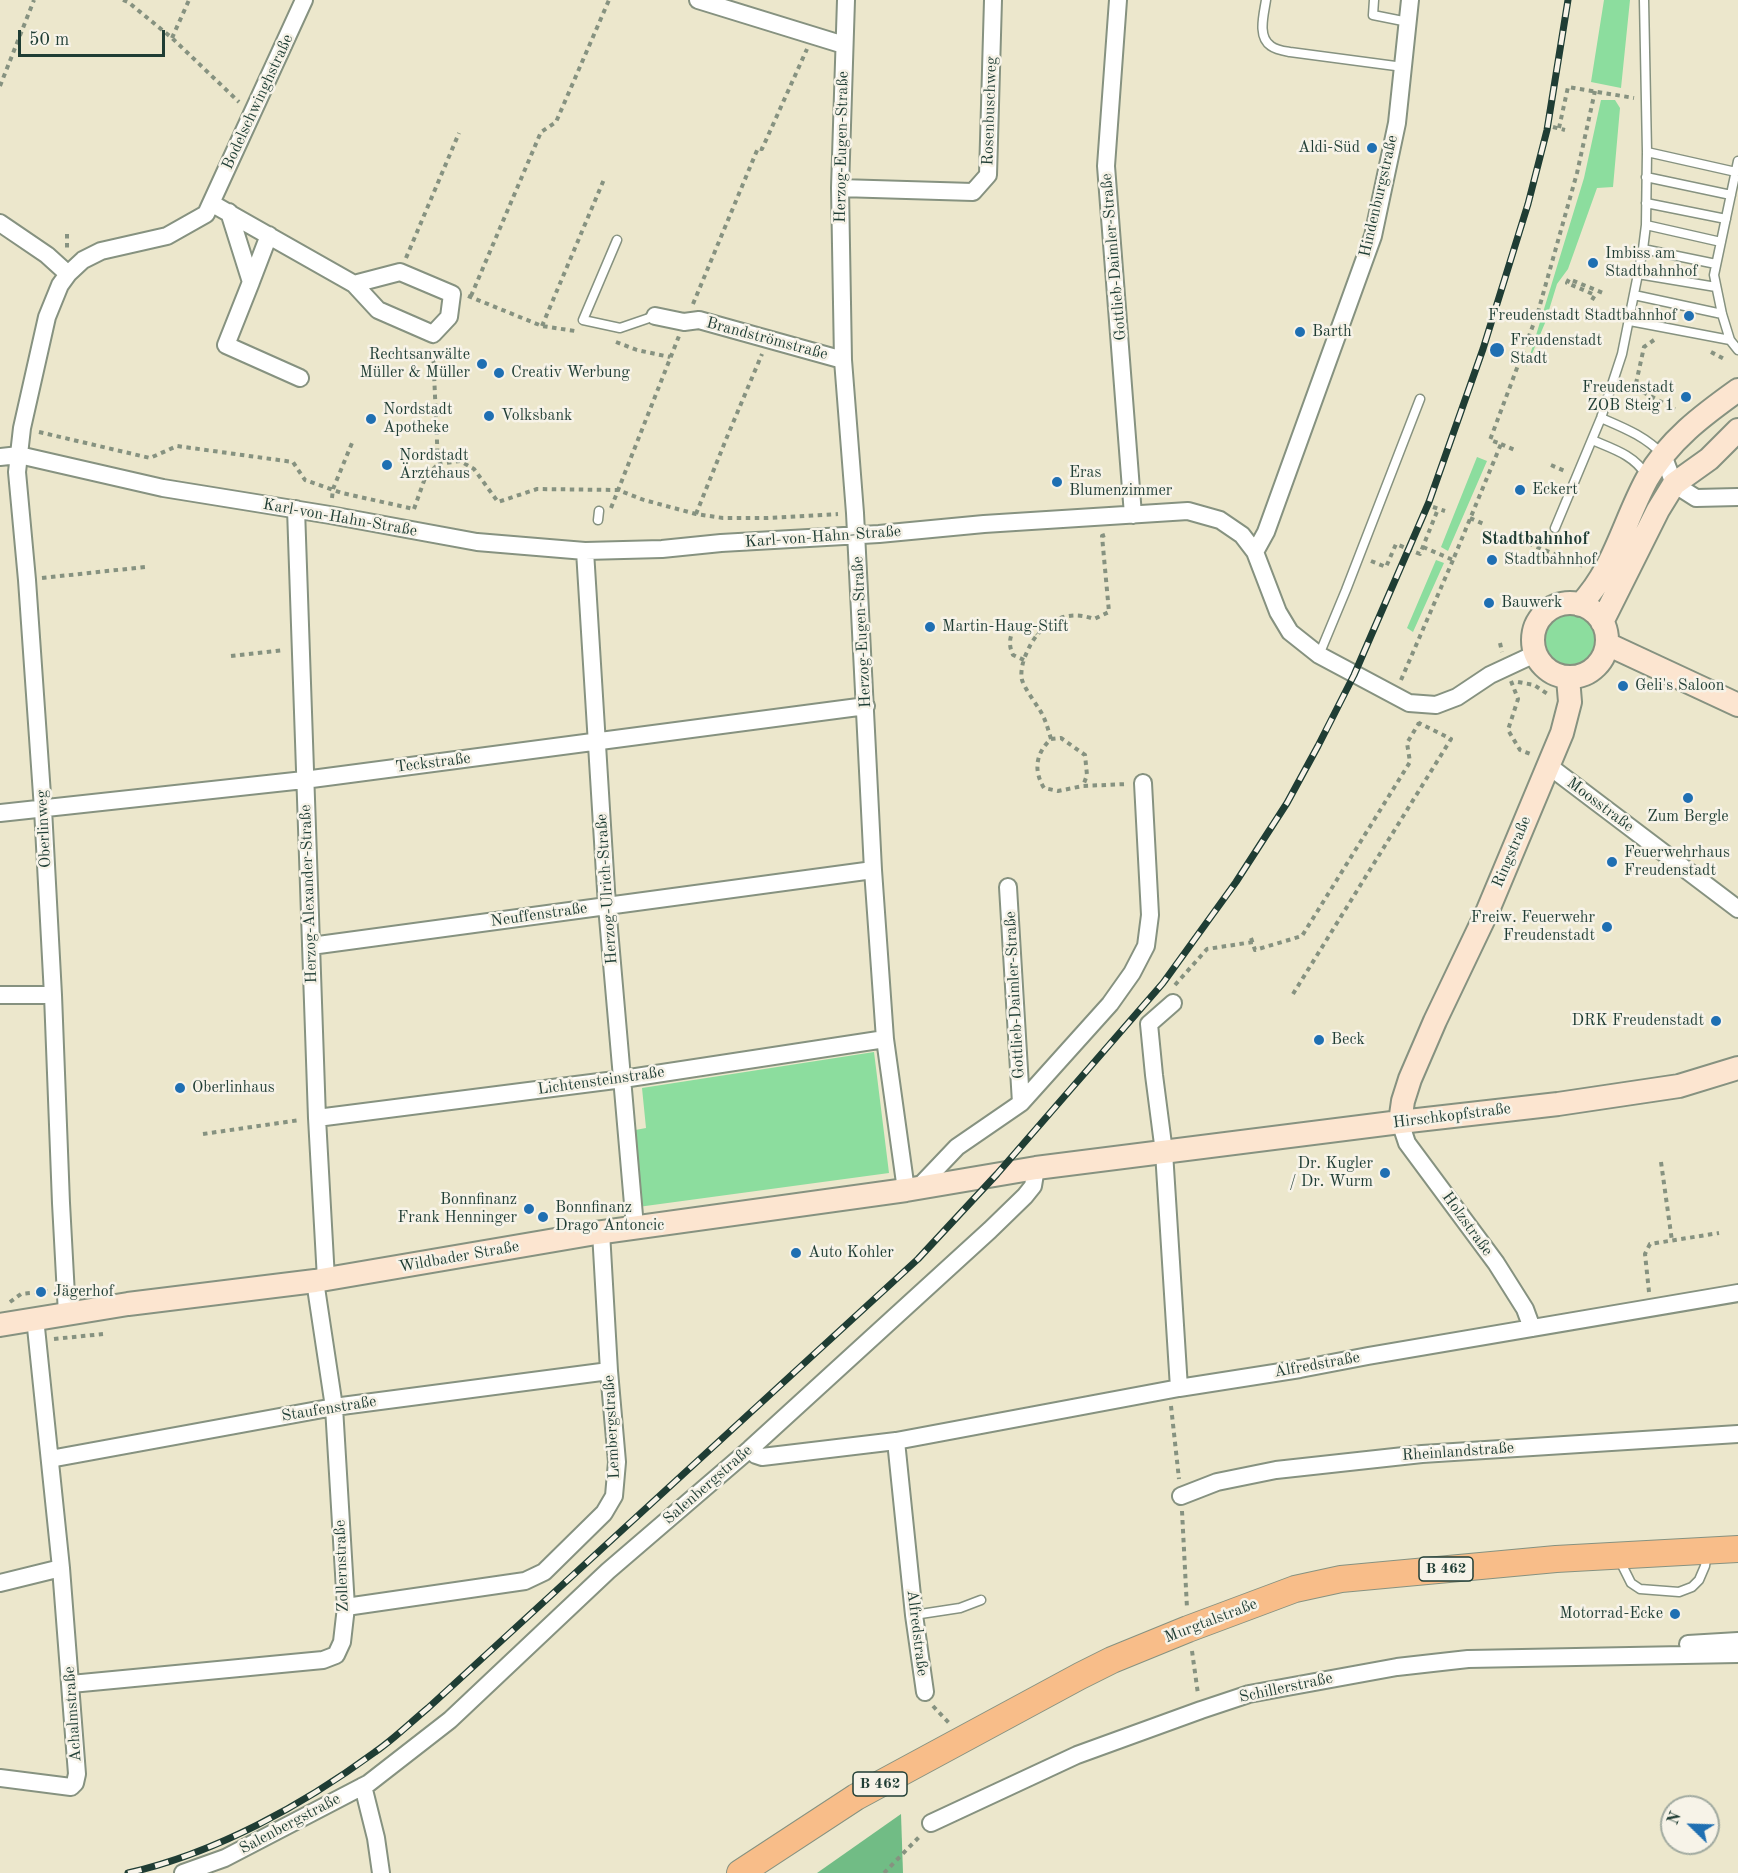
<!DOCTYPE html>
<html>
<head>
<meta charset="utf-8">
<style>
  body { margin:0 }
  #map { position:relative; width:1738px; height:1873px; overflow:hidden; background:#ece7cc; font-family:"Old Standard TT",serif }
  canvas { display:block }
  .north { position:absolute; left:1660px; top:1795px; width:60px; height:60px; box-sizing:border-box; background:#f7f3e8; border:2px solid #a1aaa0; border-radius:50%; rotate:293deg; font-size:16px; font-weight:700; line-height:24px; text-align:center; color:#1f3d34 }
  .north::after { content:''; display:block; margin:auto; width:21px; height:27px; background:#1f6fb2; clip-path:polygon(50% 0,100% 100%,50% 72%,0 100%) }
  .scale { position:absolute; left:18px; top:30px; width:147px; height:27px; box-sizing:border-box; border:3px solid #1f3d34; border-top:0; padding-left:8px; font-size:18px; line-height:21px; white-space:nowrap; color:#1f3d34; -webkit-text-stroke:4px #f7f3e8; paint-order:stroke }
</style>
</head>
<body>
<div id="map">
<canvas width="1738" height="1873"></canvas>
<div class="north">N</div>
<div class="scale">50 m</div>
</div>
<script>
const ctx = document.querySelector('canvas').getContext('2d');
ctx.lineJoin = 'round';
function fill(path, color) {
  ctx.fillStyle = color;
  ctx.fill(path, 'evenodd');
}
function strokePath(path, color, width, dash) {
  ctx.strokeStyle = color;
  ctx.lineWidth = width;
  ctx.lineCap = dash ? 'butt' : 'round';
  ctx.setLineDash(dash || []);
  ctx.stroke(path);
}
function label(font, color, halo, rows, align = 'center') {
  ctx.font = font + ' "Old Standard TT",serif';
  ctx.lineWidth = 5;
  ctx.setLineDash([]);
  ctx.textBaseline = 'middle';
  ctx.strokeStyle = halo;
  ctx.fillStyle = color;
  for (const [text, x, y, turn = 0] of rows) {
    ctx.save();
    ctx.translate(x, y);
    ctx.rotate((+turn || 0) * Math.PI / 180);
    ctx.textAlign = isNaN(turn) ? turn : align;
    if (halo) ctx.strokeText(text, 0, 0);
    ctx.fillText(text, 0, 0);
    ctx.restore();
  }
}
fill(new Path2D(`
  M1604 0H1630L1621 88 1591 82Z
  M1601 100H1615L1620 108 1613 187 1597 188 1568 269 1557 284 1545 323 1526 368 1584 178Z
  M1477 457 1487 461 1448 551 1441 547Z
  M1436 560 1444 563 1413 632 1407 628Z
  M1542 640a27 27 0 1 1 54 0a27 27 0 1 1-54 0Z
  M874 1052 889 1173 638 1207 630 1131 646 1128 642 1088Z`), '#8cdd9e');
fill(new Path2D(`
  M901 1814 903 1873H817Z`), '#71bc85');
const lane = new Path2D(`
  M1266 0C1264 14 1257 37 1271 46 1276 50 1284 51 1290 52L1403 67
  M1374 0 1373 15 1408 22
  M1647 152 1736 172
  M1738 161 1714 275 1722 314 1730 340 1738 350
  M1646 177 1731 195
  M1646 203 1726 219
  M1646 225 1721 242
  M617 240 583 320 620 328 655 316
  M1643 249 1716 264
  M1638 274 1716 287
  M1634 295 1722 314
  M1630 321 1730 340
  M1601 418C1624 428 1645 436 1663 455
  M1592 440C1613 449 1634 455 1646 475
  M598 520 599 511
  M1555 528 1601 418 1622 354 1643 249 1646 225 1647 152 1644 0
  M1319 655 1346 590 1420 399
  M1619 1559 1631 1583 1640 1589 1679 1592 1692 1587 1699 1580 1705 1566 1707 1553
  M914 1615 960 1608 981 1600`);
const street = new Path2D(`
  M698 0 844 45
  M846 0 840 188 843 360 855 513 873 870 885 1039 906 1190
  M1118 0 1106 166 1133 515
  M840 188 973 192 988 175 993 0
  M211 203 354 284 378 310 433 334 449 317 452 294 400 272 354 284
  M229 212 251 282 226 345 300 378
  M0 223 47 255 68 274
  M251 282 269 235
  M655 316 684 322 699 320 843 360
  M1663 455 1674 484 1696 498 1738 497
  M0 457 19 455 163 488 330 515 477 542 585 551 662 549 721 543 879 534 984 524 1188 511 1220 520 1242 535 1255 552 1278 612 1290 632 1319 655 1409 703 1436 705 1457 697 1490 675 1535 654
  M296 509 317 1118 326 1279
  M585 551 607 906 635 1227
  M1255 552 1266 532 1373 236 1397 123 1410 0
  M1549 766 1738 909
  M0 813 304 780 866 706
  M1008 887 1021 1103
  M311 946 873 870
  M0 995H53
  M1173 1003 1149 1024 1154 1075 1164 1152 1179 1388
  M317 1118 623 1079 885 1039
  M1400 1122 1407 1143 1496 1263 1525 1309 1532 1328
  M918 1188 957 1147 1021 1103 1110 1004 1132 973 1146 946 1150 915 1143 783
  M67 1314 61 1203 53 995 43 809 27 580 17 472 22 428 47 317 60 285 68 274 83 260 101 251 167 236 206 214 304 0
  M896 1441 914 1615 925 1692
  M750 1449 756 1455 762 1457 896 1441 1179 1388 1300 1369 1368 1356 1738 1293
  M50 1459 334 1407 609 1371
  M1181 1496 1217 1482 1276 1470 1422 1454 1738 1434
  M0 1583 61 1568
  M346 1607 525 1581 544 1572 604 1513 614 1496 617 1462 609 1371 601 1232
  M1688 1644 1738 1641
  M71 1684 323 1660 336 1655 342 1642 346 1607 334 1407 315 1281
  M0 1778 71 1787 75 1783 77 1774 61 1568 35 1318
  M363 1786 376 1838 381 1873
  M931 1823 1077 1755 1201 1710 1249 1694 1397 1667 1468 1659 1738 1654
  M183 1873 225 1858 369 1783 450 1720 608 1571 750 1449 990 1230 1025 1196 1033 1186 1036 1168`);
const secondary = new Path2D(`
  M1533 640a37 37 0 1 1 74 0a37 37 0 1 1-74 0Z
  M1580 605C1614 570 1624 521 1647 479 1668 441 1703 415 1738 390
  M1602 622 1658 510 1674 484 1709 459 1738 430
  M1607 644 1738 705
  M1400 1122 1403 1101 1410 1079 1435 1021 1488 910 1562 733 1570 702 1568 678
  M0 1325 128 1304 315 1281 596 1233 906 1190 1036 1168 1400 1122 1558 1104 1679 1086 1738 1068`);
const primary = new Path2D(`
  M740 1873 856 1797 1080 1676 1112 1660 1188 1629 1295 1589 1341 1579 1556 1559 1738 1549`);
strokePath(lane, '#869280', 11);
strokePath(street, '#869280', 20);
strokePath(secondary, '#869280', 26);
strokePath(primary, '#869280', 28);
strokePath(new Path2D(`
  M123 0 128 2 172 38 239 102
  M172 38 189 0
  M0 86 34 0
  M1553 127 1565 130
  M1559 128 1568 87 1634 98
  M67 234V251
  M406 258 459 133
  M468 296 542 326 575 331
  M471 296 541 132 556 122 609 0
  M1592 300 1595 295 1567 283 1569 279 1603 293
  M693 304 758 148 762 149 807 49
  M542 326 605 177
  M1654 340 1644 347 1635 388 1675 409
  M616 342 637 350 670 357
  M1711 352 1726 360
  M39 432 150 458 177 446 293 462 305 480 342 493 414 509
  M1501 444 1517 451
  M438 464 460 461 474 469 498 502 537 489 618 490 644 500 696 514 723 518H768L838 514
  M1551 465 1567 472
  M332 498 333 489 352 443
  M1433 507 1445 511
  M611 508 679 336
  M414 509 425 478 438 464 433 350
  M696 514 727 437 762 354
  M1470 518 1486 525
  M1105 535 1102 536 1109 612 1094 619C1064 608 1039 624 1027 652 1023 660 1020 672 1022 680 1026 691 1035 702 1041 712 1046 721 1048 729 1051 739 1036 753 1033 770 1044 788L1058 791 1083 786 1127 784
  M1520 540 1586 567
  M1423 547 1453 560 1501 444 1490 440 1538 312 1577 173 1595 91
  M1371 561 1386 567 1396 544 1420 554 1438 509
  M42 578 145 567
  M1500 643 1502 652
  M231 656 284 650
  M1024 660 1013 655C1009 646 1009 640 1013 630 1022 627 1029 627 1037 634
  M1401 680 1453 560
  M1511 681 1518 699 1508 730 1520 750 1533 755
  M1518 682 1534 685 1549 695
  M1051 739 1061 738 1085 755 1087 775 1083 786
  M1251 938 1255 950 1302 936 1410 762 1407 743 1419 723 1418 721
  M1175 985 1207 949 1253 942
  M1293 994 1451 739 1419 723
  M203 1134 300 1120
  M1661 1162 1672 1241
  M1649 1292 1645 1254 1650 1244 1719 1233
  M10 1302 21 1294 50 1291
  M54 1339 103 1334
  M1171 1406 1179 1479
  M1182 1511 1187 1608
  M1192 1651 1198 1694
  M933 1706 950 1724
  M884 1873 921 1835`), '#869280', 4, [4.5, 4.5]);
strokePath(lane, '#fff', 8);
strokePath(street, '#fff', 16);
strokePath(secondary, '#fce5d0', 22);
strokePath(primary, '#f8bd89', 26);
const rail = new Path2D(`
  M128 1873C216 1853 303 1805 375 1752 394 1739 411 1722 428 1708L918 1259 997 1174 1163 983 1236 882 1287 803 1318 746 1354 675 1429 502 1483 349 1528 204 1547 130 1568 0`);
strokePath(rail, '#1f3d34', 7);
strokePath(rail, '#f7f3e8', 4.5, [14]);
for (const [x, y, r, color] of [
  [1372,148,6,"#1f6fb2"],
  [1593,263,6,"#1f6fb2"],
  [1689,316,6,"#1f6fb2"],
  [1300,332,6,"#1f6fb2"],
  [1497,350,8,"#1f6fb2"],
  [482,364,6,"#1f6fb2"],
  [499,373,6,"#1f6fb2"],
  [1686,397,6,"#1f6fb2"],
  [489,416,6,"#1f6fb2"],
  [371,419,6,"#1f6fb2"],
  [387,465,6,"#1f6fb2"],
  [1057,482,6,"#1f6fb2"],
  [1520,490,6,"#1f6fb2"],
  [1492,560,6,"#1f6fb2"],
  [1489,603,6,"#1f6fb2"],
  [930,627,6,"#1f6fb2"],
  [1623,686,6,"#1f6fb2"],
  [1688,798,6,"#1f6fb2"],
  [1612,862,6,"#1f6fb2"],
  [1607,927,6,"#1f6fb2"],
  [1716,1021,6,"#1f6fb2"],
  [1319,1040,6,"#1f6fb2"],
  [180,1088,6,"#1f6fb2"],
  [1385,1173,6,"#1f6fb2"],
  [529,1209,6,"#1f6fb2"],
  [543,1217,6,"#1f6fb2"],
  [796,1253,6,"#1f6fb2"],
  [41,1292,6,"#1f6fb2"],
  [1675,1614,6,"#1f6fb2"]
]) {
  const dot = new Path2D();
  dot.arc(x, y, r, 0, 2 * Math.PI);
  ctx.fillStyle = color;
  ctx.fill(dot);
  strokePath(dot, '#f7f3e8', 2);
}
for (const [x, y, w] of [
  [1446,1569,54],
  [880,1784,54]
]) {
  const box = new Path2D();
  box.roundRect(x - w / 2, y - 12, w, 24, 4.5);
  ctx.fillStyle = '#f7f3e8';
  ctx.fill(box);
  strokePath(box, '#1f3d34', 1.5);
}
label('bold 15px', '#1f3d34', null, [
  ["B 462",1446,1569],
  ["B 462",880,1784]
]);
label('16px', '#1f3d34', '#f7f3e8', [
  ["Bodelschwinghstraße",258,102,-65],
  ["Rosenbuschweg",990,111,-88],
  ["Herzog-Eugen-Straße",842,147,-89],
  ["Hindenburgstraße",1379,196,-77],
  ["Gottlieb-Daimler-Straße",1114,257,-95],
  ["Brandströmstraße",767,339,15],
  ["Karl-von-Hahn-Straße",340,518,10],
  ["Karl-von-Hahn-Straße",823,537,-4],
  ["Herzog-Eugen-Straße",862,632,-93],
  ["Teckstraße",433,763,-7],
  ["Moosstraße",1600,805,37],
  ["Oberlinweg",44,829,-93],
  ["Ringstraße",1512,852,-67],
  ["Herzog-Ulrich-Straße",607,889,-94],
  ["Herzog-Alexander-Straße",309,894,-92],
  ["Neuffenstraße",539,915,-8],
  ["Gottlieb-Daimler-Straße",1015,995,-93],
  ["Lichtensteinstraße",601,1081,-8],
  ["Hirschkopfstraße",1452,1116,-7],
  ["Holzstraße",1467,1224,54],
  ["Wildbader Straße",459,1257,-10],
  ["Alfredstraße",1317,1365,-10],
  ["Staufenstraße",329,1409,-9],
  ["Lembergstraße",612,1427,-93],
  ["Rheinlandstraße",1458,1452,-4],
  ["Salenbergstraße",708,1485,-41],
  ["Zollernstraße",342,1566,-92],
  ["Murgtalstraße",1211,1621,-21],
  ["Alfredstraße",917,1633,83],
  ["Schillerstraße",1286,1688,-12],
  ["Achalmstraße",73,1714,-94],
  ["Salenbergstraße",290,1824,-28]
]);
label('16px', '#1f3d34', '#f7f3e8', [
  ["Aldi-Süd",1360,148,"right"],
  ["Imbiss am",1605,254],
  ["Stadtbahnhof",1605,272],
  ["Freudenstadt Stadtbahnhof",1677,316,"right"],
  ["Barth",1312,332],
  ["Freudenstadt",1510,341],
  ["Stadt",1510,359],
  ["Rechtsanwälte",470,355,"right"],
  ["Müller & Müller",470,373,"right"],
  ["Creativ Werbung",511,373],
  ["Freudenstadt",1674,388,"right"],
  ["ZOB Steig 1",1674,406,"right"],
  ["Nordstadt",383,410],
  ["Apotheke",383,428],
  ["Volksbank",501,416],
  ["Nordstadt",399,456],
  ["Ärztehaus",399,474],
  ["Eras",1069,473],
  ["Blumenzimmer",1069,491],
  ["Eckert",1532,490],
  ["Stadtbahnhof",1504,560],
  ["Bauwerk",1501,603],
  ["Martin-Haug-Stift",942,627],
  ["Geli's Saloon",1635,686],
  ["Zum Bergle",1688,817,"center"],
  ["Feuerwehrhaus",1624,853],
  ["Freudenstadt",1624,871],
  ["Freiw. Feuerwehr",1595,918,"right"],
  ["Freudenstadt",1595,936,"right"],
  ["DRK Freudenstadt",1704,1021,"right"],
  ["Beck",1331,1040],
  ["Oberlinhaus",192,1088],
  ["Dr. Kugler",1373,1164,"right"],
  ["/ Dr. Wurm",1373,1182,"right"],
  ["Bonnfinanz",517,1200,"right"],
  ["Frank Henninger",517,1218,"right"],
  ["Bonnfinanz",555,1208],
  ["Drago Antoncic",555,1226],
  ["Auto Kohler",808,1253],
  ["Jägerhof",53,1292],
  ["Motorrad-Ecke",1663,1614,"right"]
], 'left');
label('bold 18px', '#1f3d34', '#f7f3e8', [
  ["Stadtbahnhof",1535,539]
]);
</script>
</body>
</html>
